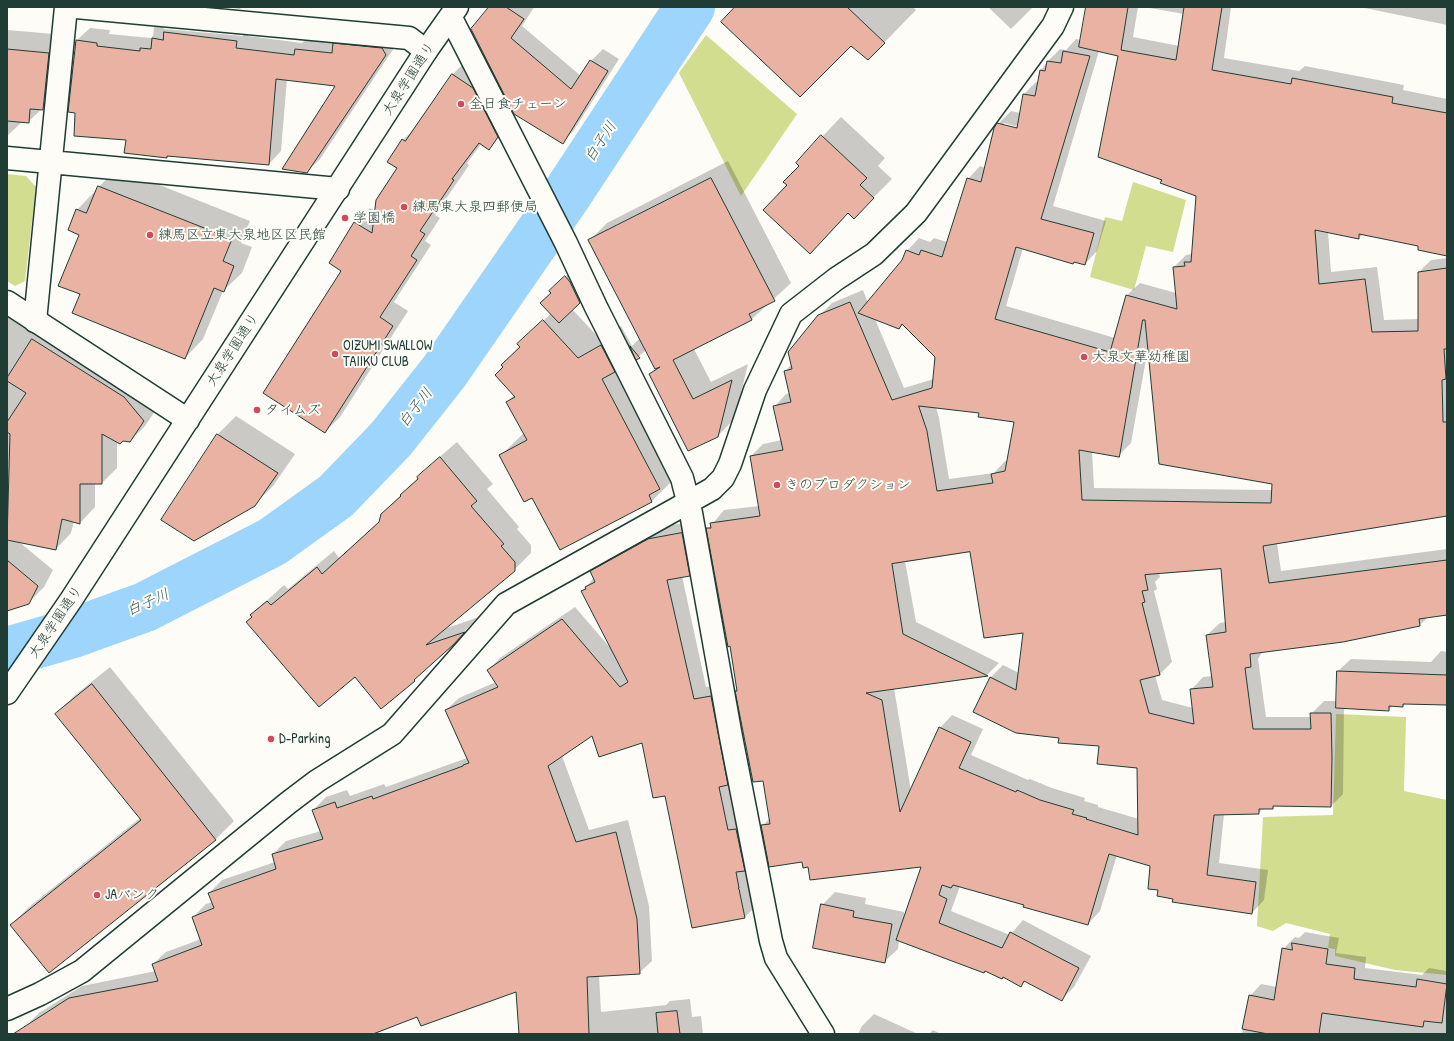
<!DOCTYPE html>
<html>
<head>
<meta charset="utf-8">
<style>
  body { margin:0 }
  #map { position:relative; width:1454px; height:1041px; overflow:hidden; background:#fdfcf7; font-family:"Patrick Hand",sans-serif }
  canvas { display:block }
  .frame { position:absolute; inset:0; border:8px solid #1f3d34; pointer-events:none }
</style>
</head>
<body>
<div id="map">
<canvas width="1454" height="1041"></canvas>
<div class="frame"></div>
</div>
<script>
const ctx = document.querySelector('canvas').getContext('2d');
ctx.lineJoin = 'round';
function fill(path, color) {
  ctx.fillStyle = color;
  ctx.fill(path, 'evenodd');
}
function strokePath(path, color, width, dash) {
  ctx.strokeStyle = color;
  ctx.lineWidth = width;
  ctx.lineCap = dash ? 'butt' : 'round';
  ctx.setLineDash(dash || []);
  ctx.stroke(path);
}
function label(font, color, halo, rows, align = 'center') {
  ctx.font = font + ' "Patrick Hand","Klee One",sans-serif';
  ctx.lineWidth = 4;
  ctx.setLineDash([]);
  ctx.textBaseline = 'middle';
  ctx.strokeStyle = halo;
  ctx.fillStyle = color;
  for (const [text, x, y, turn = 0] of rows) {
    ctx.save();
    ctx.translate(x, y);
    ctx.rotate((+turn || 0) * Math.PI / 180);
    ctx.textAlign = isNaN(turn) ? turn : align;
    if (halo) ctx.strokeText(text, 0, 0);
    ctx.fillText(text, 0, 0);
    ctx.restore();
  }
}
fill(new Path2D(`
  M706 35 797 114 741 196 679 73Z
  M7 174 26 176 36 187 25 281 15 286 7 281Z
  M1133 182 1186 200 1173 252 1146 246 1134 290 1090 277 1105 217 1122 221Z
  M1336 714 1406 717 1404 791 1447 800V975L1395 970 1335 956V949L1328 948 1330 934 1286 923 1273 931 1257 926 1263 817 1333 815Z`), '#d2dd90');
fill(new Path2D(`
  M224 7H242L240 9Z
  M489 7H534L522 26 581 76 591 61 603 49 619 59 574 130 562 142Z
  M737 7H913L916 10 878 49 851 44Z
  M988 7H1033L1011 29Z
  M1087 7H1138L1133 37 1179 46 1184 14 1144 7H1231L1224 58 1299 71 1305 66 1404 85 1403 90 1447 99V255L1419 245 1363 234 1359 238 1328 232 1331 272 1377 267 1384 320 1419 319V272L1431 260 1447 258V515L1277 543 1281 571 1447 549V614L1429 616 1420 625 1263 651 1258 659 1266 717H1311V714L1324 701H1337L1338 671 1351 659 1431 662 1441 651 1447 652V704L1406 703 1403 706 1393 705 1389 710 1344 707 1343 794 1331 806 1275 805 1273 808H1263L1259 813 1224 814 1219 863 1268 870 1264 900 1252 913 1174 898 1159 889 1151 866 1117 855 1100 911 1088 924 960 886 951 911 1010 935 1023 920 1091 956 1074 987 1062 999 1026 981 1021 985 1004 976 986 970 984 972 899 940 898 949 885 961 822 905 835 892 866 898 865 904 904 912V919L922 866H809L762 826 770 818 764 779 737 691 738 690 731 645 708 529 724 510 759 506 751 456 763 444 782 440 774 407 786 394 790 393 785 371 792 364 819 316 832 303 863 290 868 303 903 261 907 251 919 238 930 242 934 238 947 242 968 179 980 166 986 168 998 124 1011 111 1020 113 1024 94 1036 82H1039L1041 70 1048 61 1060 49 1066 50 1076 39 1081 40ZM1099 51 1119 56 1163 179 1197 195 1192 254 1186 255 1174 267 1176 293 1140 283 1127 295 1115 338 1006 306 1023 248 1085 264 1097 251 1106 221 1053 206ZM1004 123 1022 128V130L1004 125ZM875 319 899 328 903 324 936 357 934 379 904 388ZM1148 348 1274 483 1273 490 1094 488 1092 451 1118 456 1131 443ZM936 407 980 413 1015 421 1008 461H1005L994 473 949 479 939 418ZM971 551 1024 631 1019 673 1003 665 991 677 974 711 1060 738 1100 745 1138 767 1139 819 1098 807V805L1084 801 1085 798 1052 788 1030 779 1028 780 971 755 983 729 952 715 940 728 911 791 894 688 987 675 999 663 916 622 905 561ZM1222 568 1226 622 1220 623 1207 635 1212 676 1203 677 1191 690 1193 708 1162 700 1155 675 1160 674 1172 662 1154 591 1157 589 1155 582 1160 577 1159 573Z
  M1360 7H1447V25Z
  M167 15 250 22 248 36 302 43 308 37 398 42 320 159 307 172 337 85 287 79 281 151 269 164 168 155 167 157 127 139 77 40 90 28 110 30 109 34 151 38 153 36 154 27ZM164 27 243 34V36L164 29Z
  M7 30 66 35 61 91 28 122H22L7 136Z
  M468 59 503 133 488 148 482 143 467 163 469 165 435 215 440 218 425 241 431 245 394 302 408 311 340 417 325 432 343 270 330 263 355 222 370 208 376 211 398 168 388 161 403 140 417 126 453 74Z
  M841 117 885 158 878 166 892 179 854 217 849 212 829 234 788 185 800 166 797 163Z
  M728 161 791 283 752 319 694 349 711 382 748 364 735 418 718 436 651 374 656 369 646 350 637 358 633 351 624 361 672 481 652 501 560 548 533 497 501 455 524 433 507 402 514 395 502 365 551 313 552 293 563 279 578 264 592 290 572 309 599 338 621 326 632 346 640 338 590 240 607 223Z
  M117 168 250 221 241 243 252 247 242 273 223 291 203 339 185 358 81 294V234L77 210Z
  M7 299 159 405 145 426 130 441 123 440 117 441V468L102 483H95V507L80 523 74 521 71 533 56 549 18 541 53 570 44 587 28 603 7 610Z
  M236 416 295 454 273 486 254 505 218 434Z
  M457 442 493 484 487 489 519 527 517 529 531 545V553L514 570 444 629 479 617 414 680 382 707 355 675 251 615 284 585 288 589 334 551 339 558 381 520 382 514 435 461Z
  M694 521 702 562 689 575 682 576 706 687 723 684 758 904 745 917 693 927 666 794 643 742 593 735 562 756 589 830 628 820 649 906 652 961 639 973 599 975 601 1012 666 1005 670 1001 690 999 692 1017 701 1016 703 1034H520L517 991 418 1016 374 1034H29L26 1026 39 1013 82 986 156 971 153 964 166 952 201 939 193 917 206 904 213 902 209 893 222 880 275 862 273 854 286 841 321 831 313 810 326 797 347 790 350 796 384 784 386 787 467 758 446 710 459 698 496 682 488 670 500 658 575 607 613 651 582 591 594 578 591 572 604 559 662 527Z
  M110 667 234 821 216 839 49 972 11 925 29 907 140 818 56 714 74 696Z
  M1305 932 1339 938 1336 953 1366 957 1365 968 1422 975 1429 968 1447 971V1034H1242L1250 996 1261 984 1277 987 1283 949 1295 937 1299 938Z
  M874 1014 918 1034H858L862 1026Z
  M933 1030 941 1034H929Z`), '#0003');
strokePath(new Path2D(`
  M7 652 73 633 145 607 272 542 336 496 391 439 444 372 567 194 690 7`), '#9dd5fc', 50);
const building = new Path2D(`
  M489 7H506L524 19 511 38 571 89 590 60 608 71 563 144 514 114 471 29Z
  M735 7H847L885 43 868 60 851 46 800 97 721 22Z
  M1086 7H1128L1121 50 1176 60 1184 7H1222L1212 70 1291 84 1292 78 1393 97 1392 103 1447 113V256L1418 250V246L1359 234V239L1315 230 1319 284 1365 279 1372 332 1418 331V272L1447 268V349H1444L1446 379 1442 380 1443 422H1447V516L1263 546 1269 583 1447 560V615L1419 619 1420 626 1343 642 1250 654 1251 667 1245 668 1253 729H1311L1310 713H1331L1332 758 1331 807 1273 806V809H1259V814L1214 815 1207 875 1256 882 1252 914 1172 902 1173 899 1157 896 1158 890 1148 889 1150 866 1109 854 1088 925 1023 907 1024 905 953 885 951 888 942 885 939 895 947 899 939 923 1002 948 1010 932 1079 968 1062 1001 1024 981 1021 987 1003 977 1002 979 985 971 984 973 896 940 921 867 810 880 808 867 803 868 802 862 769 867 761 825 770 824 763 781 753 782 735 691H737L730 646 728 647 706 528H711L710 523 760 516 750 456 783 450 773 406 791 402 784 371 792 369 788 352 818 315 850 302 892 400 932 388 935 357 902 324 899 329 858 313 902 260 906 250 919 255 921 250 942 257 967 178 981 182 994 128 997 123 1017 128 1023 94 1035 96 1040 70 1045 71 1047 61 1061 63 1063 51 1090 56 1041 219 1094 233 1085 265 1074 262 1073 264 1016 247 995 319 1110 352 1126 295 1177 309 1173 267 1185 266 1184 262H1191L1196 196 1160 183 1162 180 1098 157 1118 56 1079 47ZM1143 320H1145L1159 464 1272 484 1271 503 1082 500 1079 450 1119 457ZM919 406 979 413 978 417 1014 422 1005 471 991 474 993 483 937 491 927 431ZM970 552 984 638 1023 633 1016 690 990 677 973 712 1016 733 1059 738 1058 743 1099 746 1097 764 1137 768 1138 835 1086 819 1087 818 1072 814 1074 810 1040 800 1017 790 1016 792 959 768 971 742 939 727 900 812 882 700 866 693 988 676 903 634 892 564ZM1221 569 1226 632 1206 635 1213 687 1190 689 1194 724 1149 713 1140 680 1160 675 1142 603 1145 602 1142 591 1148 590 1145 575Z
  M164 32 237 41 236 48 294 55 295 49 332 53 333 43 382 48 386 55 307 173 282 169 335 86 276 79 269 165 167 156V158L124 153 126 140 74 136 75 113 68 112 76 40 97 43V46L140 51V48L151 49 152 38 163 40Z
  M7 49 49 53 43 110 30 109 29 123 7 121Z
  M452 74 473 88 498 137 489 150 479 143 452 179 454 180 420 231 425 234 411 256 417 260 380 317 393 326 325 433 263 393 341 271 329 263 354 222 372 233 376 200 397 168 387 162 402 139 405 141Z
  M821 135 867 178 860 185 874 198 854 219 848 213 810 254 763 210 787 185 783 182 799 166 796 163Z
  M711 178 775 301 749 314 752 320 673 360 693 399 732 380 718 437 688 451 649 374 660 367 655 369 588 240Z
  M98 186 232 239 223 261 234 266 224 292 214 288 185 359 72 313 80 294 58 286 79 235 68 230 76 209 86 213Z
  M565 276 570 282 580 303 559 323 540 303 551 293 549 291Z
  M543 320 578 358 601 345 615 372 602 379 660 489 649 495 652 502 560 550 532 498 524 502 499 455 527 440 506 402 515 397 495 375 503 367 501 365 520 347 517 344Z
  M32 339 124 397 144 421 130 442 123 441 120 444 102 434V484H80V524L62 519 56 550 7 540 10 434 7 432V422L26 393 7 381V378Z
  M630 346 640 358 636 360Z
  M217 434 278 473 255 506 194 541 161 520Z
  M440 457 477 501 471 506 504 544 501 546 515 562V571L426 645 465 632 453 645 414 680 415 681 381 709 355 677 319 707 246 622 252 617 250 615 267 601 271 605 317 567 322 574 379 522 381 514 401 496 400 495 418 479 417 477Z
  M682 533 690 576 667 580 694 699 711 696 728 785 719 787 728 830 736 829 745 871 736 872 739 888H738L739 889 745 918 692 928 665 796 653 798 642 743 599 757 592 736 548 766 576 842 616 832 637 919 640 974 587 977 589 1034H519L516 992 421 1026 417 1017 373 1034H13L69 998 158 981 152 964 202 945 192 917 214 908 208 893 276 869 272 854 323 839 312 810 335 802 337 808 372 796 373 799 463 766V765L469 763 445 710 498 687 487 670 562 619 620 687 628 682 581 591 586 589 585 587 595 582 590 571 648 539Z
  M7 560 38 586 29 604 7 611Z
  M1337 671 1447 675V705L1403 704V707L1389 706V711L1336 708Z
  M92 684 216 840 49 973 10 925 141 820 55 714Z
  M821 904 854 911 853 917 892 924 885 963 813 948Z
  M1292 943 1328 949 1326 964 1355 968 1354 979 1416 987 1417 979 1447 984 1442 1023 1424 1021 1423 1027 1322 1013 1319 1034H1268L1242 1029 1249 995 1274 1000 1282 948 1292 950Z
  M677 1011 680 1034H658L656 1013Z`);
fill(building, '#eab2a2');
strokePath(building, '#1f3d34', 1);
const street = new Path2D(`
  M76 7 409 38 426 51
  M451 18 566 243 596 307 682 478 691 513 731 737 771 941 776 958 823 1034
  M7 158 338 189
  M35 321 66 7
  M7 1009 40 994 82 971 288 803 317 781 392 734 506 604 712 489 723 478 730 464 755 390 791 314 836 279 874 254 916 213 1053 26 1062 7`);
const secondary = new Path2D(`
  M7 302 188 420
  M7 693 71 600 426 51 457 7`);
strokePath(street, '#1f3d34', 25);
strokePath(secondary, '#1f3d34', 25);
strokePath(street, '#fdfcf7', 22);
strokePath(secondary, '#fdfcf7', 22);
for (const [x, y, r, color] of [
  [461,104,4,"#d1495b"],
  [404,207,4,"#d1495b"],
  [345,218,4,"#d1495b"],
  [150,235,4,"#d1495b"],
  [335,354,4,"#d1495b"],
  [1084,357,4,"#d1495b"],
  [257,410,4,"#d1495b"],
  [777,485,4,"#d1495b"],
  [271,739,4,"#d1495b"],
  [97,895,4,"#d1495b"]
]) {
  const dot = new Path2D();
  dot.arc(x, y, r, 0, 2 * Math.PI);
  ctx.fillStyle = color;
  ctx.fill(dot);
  strokePath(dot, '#fdfcf7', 1.5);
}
label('14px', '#1f3d34', '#fdfcf7', [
  ["大泉学園通り",409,79,-57],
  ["大泉学園通り",233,350,-57],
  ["大泉学園通り",56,622,-56]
]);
label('14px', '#1f3d34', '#fdfcf7', [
  ["全日食チェーン",469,104],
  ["練馬東大泉四郵便局",412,207],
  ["学園橋",353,218],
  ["練馬区立東大泉地区区民館",158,235],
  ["OIZUMI SWALLOW",343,346],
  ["TAIIKU CLUB",343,362],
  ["大泉文華幼稚園",1092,357],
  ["タイムズ",265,410],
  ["きのプロダクション",785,485],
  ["D-Parking",279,739],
  ["JAバンク",105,895]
], 'left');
label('italic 15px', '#385b5c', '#fdfcf7', [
  ["白子川",601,142,-57],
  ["白子川",416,408,-52],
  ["白子川",148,603,-24]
]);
</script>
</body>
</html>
